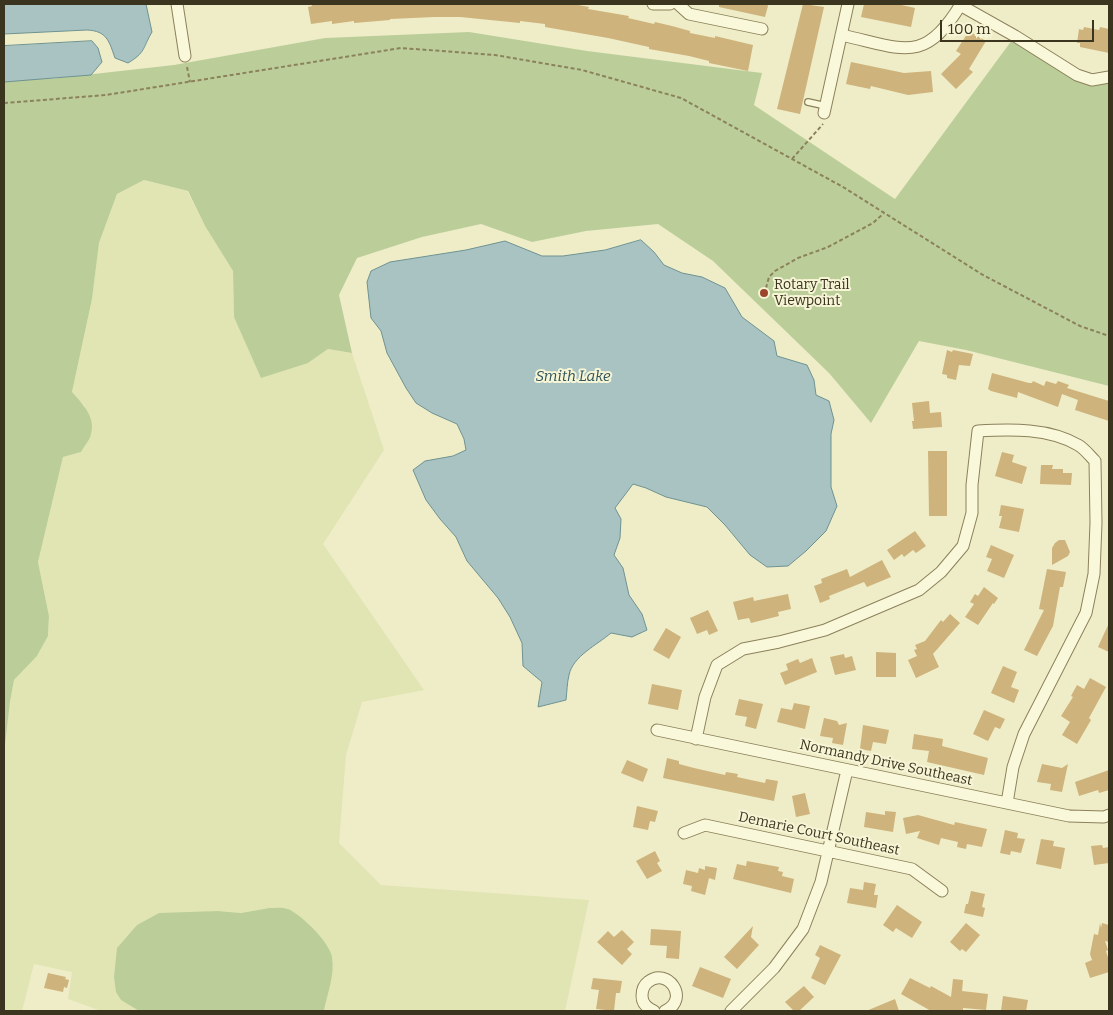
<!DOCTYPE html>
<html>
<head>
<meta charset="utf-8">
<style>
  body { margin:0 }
  #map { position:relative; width:1113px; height:1015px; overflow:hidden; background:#efedc7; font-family:Bitter,serif }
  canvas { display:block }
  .frame { position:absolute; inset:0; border:5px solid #3b341f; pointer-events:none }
  .scale { position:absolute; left:940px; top:20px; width:154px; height:22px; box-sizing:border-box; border:2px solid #3b341f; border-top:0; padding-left:6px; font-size:15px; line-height:18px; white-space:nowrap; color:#3b341f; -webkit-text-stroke:4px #f6f5d6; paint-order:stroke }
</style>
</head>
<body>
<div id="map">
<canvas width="1113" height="1015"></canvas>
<div class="frame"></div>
<div class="scale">100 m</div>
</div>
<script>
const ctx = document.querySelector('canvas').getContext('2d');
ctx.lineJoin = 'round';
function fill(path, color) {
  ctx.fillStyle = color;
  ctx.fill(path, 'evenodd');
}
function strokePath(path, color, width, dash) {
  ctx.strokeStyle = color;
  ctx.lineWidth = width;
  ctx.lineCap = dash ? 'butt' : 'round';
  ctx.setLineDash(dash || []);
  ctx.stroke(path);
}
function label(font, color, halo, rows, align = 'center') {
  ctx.font = font + ' Bitter,serif';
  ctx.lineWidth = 4;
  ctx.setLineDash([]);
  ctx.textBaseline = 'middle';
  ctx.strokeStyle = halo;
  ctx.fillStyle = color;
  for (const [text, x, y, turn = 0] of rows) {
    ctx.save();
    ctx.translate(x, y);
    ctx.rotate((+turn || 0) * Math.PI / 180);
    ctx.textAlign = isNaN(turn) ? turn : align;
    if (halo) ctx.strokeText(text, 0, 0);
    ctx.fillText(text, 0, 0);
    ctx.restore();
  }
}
fill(new Path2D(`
  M144 180 187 191 205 226 233 271 234 317 308 363 328 349 352 353 384 450 323 544 424 690 362 702 346 755 339 843 381 885 589 900 565 1011H324L326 1001 287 908H269L241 913 218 911 192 913 121 1000 139 1011H101L68 999 72 972 34 964 22 1011H4V754L10 702 14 680 37 656 48 636 49 616 38 562 63 457 81 452 85 406 72 392 92 299 99 243 117 194Z`), '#e1e5b4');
fill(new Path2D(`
  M469 32 587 51 762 73 754 105 895 199 1015 36 1077 75 1109 77V386L966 350 919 341 871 423 829 373 713 261 658 224 586 231 532 242 481 224 422 237 357 258 339 295 352 353 328 349 308 363 261 378 234 317 233 271 205 226 188 191 144 180 117 194 99 243 92 299 72 392C82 403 96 417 91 434 90 440 84 446 81 452L63 457 38 562 49 616 48 636 37 656 14 680 10 702 4 754V78L49 79 174 65 325 38Z
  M269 908C275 908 283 907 288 909 302 915 330 943 332 957 335 976 327 993 324 1011H139L121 1000 116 992 114 977 117 948 137 925 159 913 218 911 241 913Z`), '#bbce9a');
const water = new Path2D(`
  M4 4H146L152 32C142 49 146 52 128 63L115 58C109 41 107 31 87 30L4 34Z
  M92 41 98 48 102 62 91 75 4 82V46Z
  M641 240 654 252 664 265 682 273 702 277 725 288 742 317 774 341 777 356 807 365 814 380 816 395 829 401 834 420 831 434V487L837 506 826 531 806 551 788 566 767 567 750 555 725 525 707 507 666 497 646 488 633 484 615 508 621 519 620 538 614 555 623 568 629 595 642 614 647 630 632 637 611 633C597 645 573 656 569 675 567 683 567 692 566 700L538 707 542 682 523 666 522 643 510 617 498 598 467 561 456 537 440 519 426 500 413 470 425 461 453 456 466 450 464 439 457 424 432 413 416 403 406 388 387 353 381 331 371 318 367 282 371 271 390 262 466 250 505 241 542 256H563L605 250Z`);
fill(water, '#a8c3c2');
strokePath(water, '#6e9292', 1);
fill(new Path2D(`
  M312 4H573L589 7 588 9 629 16 628 18 654 24 655 22 672 26 690 31V33L715 38V36L753 45 748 71 709 63V61L689 56 649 49V47L608 38 545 27V24L520 21V23L460 17H435L390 19V20L354 23V21L332 24V21L311 24 308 7 312 6Z
  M719 4H767L768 6 765 17 719 7Z
  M803 4 824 7 800 114 777 109Z
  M864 4H897L915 8 911 27 861 17Z
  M1084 27 1099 30 1100 27 1109 29V53L1080 47V43H1077L1079 29 1083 30Z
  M969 31 986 41 969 69 973 72 956 89 941 74 961 54 956 51Z
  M851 62 904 73 931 71 933 92 908 95 871 86 870 89 846 84Z
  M947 350 952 352 953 350 973 354 970 366 959 365 956 380 947 378V375L942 374Z
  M992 373 1029 383H1032L1033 381 1044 386 1046 381 1056 384 1058 381 1069 385 1067 388 1109 401V421L1075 410 1078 400 1062 394 1058 407 1018 392 1017 398 991 391 988 389Z
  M929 401 930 413 941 412 942 427 913 429 912 421H914L912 403Z
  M928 451H947V516H929Z
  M1002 452 1014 455 1012 462 1027 467 1022 484 995 476Z
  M1041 465H1053L1052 469H1063V473H1072L1071 485 1040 484Z
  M1001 505 1024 509 1019 532 999 528 1002 516H999Z
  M915 531 926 546 916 553 913 550 904 557 902 554 894 560 887 550Z
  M1059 540H1065L1070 552 1068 556 1052 565V548L1055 543Z
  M991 545 1014 555 1004 578 987 571 992 559 986 557Z
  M882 560 891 577 867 587 864 582 829 596 830 599 820 603 814 586 822 583 821 579 847 569 850 577Z
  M1047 569 1066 572 1063 587H1060L1053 626 1037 656 1024 650 1044 610 1039 609Z
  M984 587 998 598 994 604 993 603 978 625 965 617 974 604 970 602 975 594 978 596Z
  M788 594 791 609 778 612 779 616 751 623 749 618 738 620 733 602 753 597 754 601Z
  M708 610 718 631 709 635 707 630 697 634 690 618Z
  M950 614 960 623 933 654 939 667 916 678 908 660 917 656 914 650 917 649 915 645 925 641 941 620 943 622Z
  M1109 623V652L1098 647Z
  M666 628 681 637 669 659 653 650Z
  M876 652 896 653V677H876Z
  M844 654 845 658 852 656 856 670 835 675 830 657Z
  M812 658 817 672 785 685 780 673 788 670 786 664 798 659 800 663Z
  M1003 666 1017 672 1011 687 1019 690 1014 703 991 693Z
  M1090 678 1106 687 1089 718 1091 720 1077 744 1062 735 1070 722 1061 716 1073 697 1071 696 1077 685 1084 689Z
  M652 684 682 690 678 710 648 704Z
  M739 699 763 704 756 729 745 726 747 717 735 715Z
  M794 703 810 706 805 729 777 722 781 708 792 710Z
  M984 710 1005 719 1000 729 995 727 988 741 973 734Z
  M824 718 837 721 839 725 847 723 843 745 832 743 833 738 820 736Z
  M863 725 889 730 886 744 873 742 871 751 860 749Z
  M914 734 943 739 942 746 988 758 984 775 927 762 929 751 912 749Z
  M667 758 679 761V764L694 768 725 775 726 772 738 774 737 777 765 783 766 779 778 781 774 801 663 778Z
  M627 760 648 769 643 782 621 773Z
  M1042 764 1062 768 1068 764 1062 792 1050 790 1051 784 1037 782Z
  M1109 770V790L1099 793 1098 790 1079 796 1075 782Z
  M805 793 810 814 796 817 792 796Z
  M637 806 658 811 655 822 650 821 648 830 633 827Z
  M885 811 896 812 893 832 864 827 866 812 885 815Z
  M918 815 954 825 955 822 987 829 982 847 967 844 966 849 957 847 958 842 941 838 939 845 917 838 920 831 906 834 903 818Z
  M1005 830 1018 833 1017 838 1025 839 1021 853 1011 851 1010 855 1000 853Z
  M1041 839 1054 841 1053 846 1065 848 1061 869 1036 864Z
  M1102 845 1103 848 1109 847V863L1094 865 1091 846Z
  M655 851 660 861 657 863 662 871 647 879 636 861Z
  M747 861 779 867 778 871 783 872 782 876 794 879 791 893 733 879 737 864 746 866Z
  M705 866 717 868 715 880 709 878 705 895 691 891 692 886 683 884 686 870 698 873 699 868 705 870Z
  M864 882 876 884 874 895H878L876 908 847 903 850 888 863 890Z
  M971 891 985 894 982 907 985 908 983 917 964 913 966 904H968Z
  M897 905 922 922 912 938 896 928 893 932 883 925Z
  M966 923 980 935 966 952 962 949 960 951 950 942Z
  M1100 923 1101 928 1102 923 1109 925V942L1105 941 1108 950 1106 951 1109 961V972L1090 978 1085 963 1092 960 1090 954 1094 934 1098 935Z
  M753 926 751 937 759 945 737 969 724 957Z
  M651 929 681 931 679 959 666 958 667 946 650 945Z
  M622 930 634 942 627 949 632 954 622 965 597 942 608 931 614 937Z
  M820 945 841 955 825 985 811 978 820 958 815 955Z
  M700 967 731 979 723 998 692 986Z
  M48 973 66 977 65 979 69 980 67 988 64 987 63 992 44 988Z
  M593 978 622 981 620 993H616L614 1011 596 1009 599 990 591 989Z
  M910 978 930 988 931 986 951 997 953 979 963 980 962 991 988 994 986 1010 963 1008V1011H931L901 994Z
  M804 986 814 997 799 1011H794L785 1002Z
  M1003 996 1028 1000 1026 1011H1001Z
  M895 999 899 1011H866Z`), '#ceb37c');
const service = new Path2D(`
  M808 102 826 106`);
const minor = new Path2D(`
  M177 4 185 56
  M653 4H670
  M678 4 689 14 762 29
  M960 5 1015 36 1077 75 1092 80 1109 77
  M841 35C902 48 924 66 961 4
  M824 113 848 4
  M657 730 1069 816 1104 817 1109 815
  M696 739 705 697 717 665 743 649 779 642 825 630 919 590 941 572 963 546 972 513V485L978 431C1011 429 1049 428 1078 445 1084 448 1090 456 1095 461L1096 523 1094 574 1086 613 1024 734 1013 767 1007 803
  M684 833 705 825 912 869 942 891
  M654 1011C647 1008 642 1004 642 996 642 991 644 985 648 982 667 966 691 999 665 1011
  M731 1011 774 968 803 929 821 882 847 770`);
strokePath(service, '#8b815b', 8);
strokePath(minor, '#8b815b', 13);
strokePath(new Path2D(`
  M187 67 190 82
  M4 103 106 95 401 48 495 55 582 70 681 98 843 187 983 275 1080 326 1109 336
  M792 159 823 124
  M766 288 769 277 775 271 798 258 828 247 873 223 884 213`), '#8b815b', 2, [4, 2.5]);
strokePath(service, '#faf8da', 5.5);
strokePath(minor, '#faf8da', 11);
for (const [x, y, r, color] of [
  [764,293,5,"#9b462a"]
]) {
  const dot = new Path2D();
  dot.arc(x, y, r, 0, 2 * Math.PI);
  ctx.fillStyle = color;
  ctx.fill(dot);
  strokePath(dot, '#f6f5d6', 2);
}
label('14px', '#3b341f', '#f6f5d6', [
  ["Rotary Trail",774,285],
  ["Viewpoint",774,301]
], 'left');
label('14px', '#3b341f', '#f6f5d6', [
  ["Normandy Drive Southeast",886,763,12],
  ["Demarie Court Southeast",819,834,12]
]);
label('italic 15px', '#2f535b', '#f6f5d6', [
  ["Smith Lake",573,377]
]);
</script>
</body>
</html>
